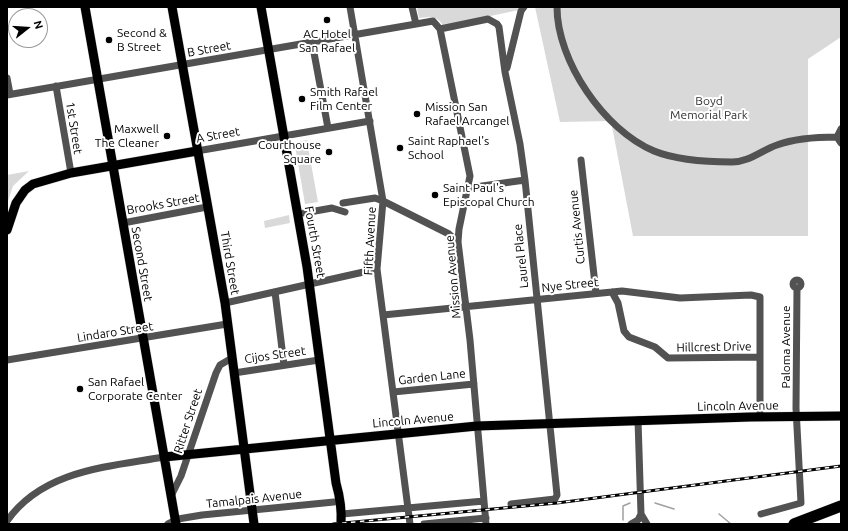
<!DOCTYPE html>
<html>
<head>
<meta charset="utf-8">
<style>
  body { margin:0 }
  #map { position:relative; width:848px; height:531px; overflow:hidden; background:#fff; font-family:Ubuntu,sans-serif }
  canvas { display:block }
  .frame { position:absolute; inset:0; border:8px solid #000; pointer-events:none }
  .north { position:absolute; left:8px; top:8px; width:40px; height:40px; box-sizing:border-box; background:#fff; border:1px solid #999; border-radius:50%; rotate:73deg; font-size:11px; font-weight:700; line-height:16px; text-align:center; color:#000 }
  .north::after { content:''; display:block; margin:auto; width:14px; height:18px; background:#000; clip-path:polygon(50% 0,100% 100%,50% 72%,0 100%) }
</style>
</head>
<body>
<div id="map">
<canvas width="848" height="531"></canvas>
<div class="frame"></div>
<div class="north">N</div>
</div>
<script>
const ctx = document.querySelector('canvas').getContext('2d');
ctx.lineJoin = 'round';
function fill(path, color) {
  ctx.fillStyle = color;
  ctx.fill(path, 'evenodd');
}
function strokePath(path, color, width, dash) {
  ctx.strokeStyle = color;
  ctx.lineWidth = width;
  ctx.lineCap = dash ? 'butt' : 'round';
  ctx.setLineDash(dash || []);
  ctx.stroke(path);
}
function label(font, color, halo, rows, align = 'center') {
  ctx.font = font + ' Ubuntu,sans-serif';
  ctx.lineWidth = 4;
  ctx.setLineDash([]);
  ctx.textBaseline = 'middle';
  ctx.strokeStyle = halo;
  ctx.fillStyle = color;
  for (const [text, x, y, turn = 0] of rows) {
    ctx.save();
    ctx.translate(x, y);
    ctx.rotate((+turn || 0) * Math.PI / 180);
    ctx.textAlign = isNaN(turn) ? turn : align;
    if (halo) ctx.strokeText(text, 0, 0);
    ctx.fillText(text, 0, 0);
    ctx.restore();
  }
}
fill(new Path2D(`
  M417 7H533L443 26C438 15 430 17 419 18Z
  M535 7H841V37L808 59V236H633L611 121 560 122Z
  M307 140 310 145 313 146 308 147 318 202 305 204 295 146 298 142Z
  M29 171 13 186 7 204V175Z
  M289 215 290 223 265 228 264 221Z`), '#d9d9d9');
strokePath(new Path2D(`
  M655 503 674 509
  M719 514 731 524
  M623 520V506L630 503`), '#a0a0a0', 1.5);
const major = new Path2D(`
  M85 7 176 524
  M172 7 225 303 254 524
  M261 7 307 267 336 483C340 497 342 509 341 524
  M7 230 16 203 25 190 33 184 71 173 197 151
  M164 457 477 426 750 417 841 416`);
const highway = new Path2D(`
  M794 524 841 506`);
strokePath(major, '#dbdbdb', 10);
strokePath(highway, '#dbdbdb', 12);
strokePath(new Path2D(`
  M350 7 383 201 377 269 410 524
  M412 7 416 24 433 21 440 29 470 176 459 229 458 242 470 340 486 524
  M557 7C557 61 604 130 654 151 676 160 709 162 732 162 749 162 762 150 777 145 796 138 818 137 837 137
  M440 29 488 19 497 24 499 27 505 72 520 144 525 180 557 495 555 499 511 504
  M312 42 328 128
  M507 68 521 11 524 7
  M7 78 10 94
  M56 86 71 173
  M7 95 416 24
  M841 129 837 137 841 143
  M197 151 370 121
  M581 160 596 293
  M468 188 525 180
  M343 203 375 198 383 201 449 234 458 242
  M304 213 332 208 345 212
  M123 223 207 207
  M793 284a4 4 0 1 1 8 0a4 4 0 1 1-8 0Z
  M275 292 284 365
  M612 292 618 303 624 331 629 337 655 347 668 358 760 357
  M225 303 377 269
  M383 315 622 291 680 298 751 295 760 297V417
  M7 360 227 324
  M234 373 319 360
  M393 392 474 384
  M638 420 641 514 647 524
  M171 496 181 476 216 373 220 365 232 358
  M342 514 484 501
  M761 514 801 503 796 408 797 288
  M7 521C43 470 107 467 164 457
  M168 524 178 519 202 515 334 502
  M424 524 486 518
  M631 524 638 520 641 514`), '#525252', 7);
strokePath(major, '#000', 9);
strokePath(highway, '#000', 11);
const rail = new Path2D(`
  M333 524 557 503 841 466`);
strokePath(rail, '#000', 3);
strokePath(rail, '#fff', 1.5, [4.5]);
for (const [x, y, r, color] of [
  [327,20,4,"#000"],
  [109,40,4,"#000"],
  [302,99,4,"#000"],
  [417,114,4,"#000"],
  [167,136,4,"#000"],
  [400,148,4,"#000"],
  [329,152,4,"#000"],
  [435,195,4,"#000"],
  [80,389,4,"#000"]
]) {
  const dot = new Path2D();
  dot.arc(x, y, r, 0, 2 * Math.PI);
  ctx.fillStyle = color;
  ctx.fill(dot);
  strokePath(dot, '#fff', 1.5);
}
label('12px', '#000', '#fff', [
  ["Second &",117,33],
  ["B Street",117,47],
  ["AC Hotel",327,34,"center"],
  ["San Rafael",327,48,"center"],
  ["Smith Rafael",310,92],
  ["Film Center",310,106],
  ["Mission San",425,107],
  ["Rafael Arcangel",425,121],
  ["Maxwell",159,129,"right"],
  ["The Cleaner",159,143,"right"],
  ["Saint Raphael's",408,141],
  ["School",408,155],
  ["Courthouse",321,145,"right"],
  ["Square",321,159,"right"],
  ["Saint Paul's",443,188],
  ["Episcopal Church",443,202],
  ["San Rafael",88,382],
  ["Corporate Center",88,396]
], 'left');
label('12px', '#000', '#fff', [
  ["B Street",209,49,-10],
  ["1st Street",74,128,81],
  ["A Street",218,135,-10],
  ["Brooks Street",163,204,-10],
  ["Curtis Avenue",577,227,-96],
  ["Fifth Avenue",370,241,-87],
  ["Fourth Street",315,242,80],
  ["Laurel Place",521,256,-96],
  ["Third Street",230,263,80],
  ["Second Street",142,264,80],
  ["Mission Avenue",453,277,-95],
  ["Nye Street",570,285,-6],
  ["Lindaro Street",115,332,-9],
  ["Hillcrest Drive",714,347,-1],
  ["Paloma Avenue",786,347,-90],
  ["Cijos Street",275,355,-8],
  ["Garden Lane",432,377,-6],
  ["Lincoln Avenue",738,406,-1],
  ["Lincoln Avenue",413,420,-5],
  ["Ritter Street",188,421,-72],
  ["Tamalpais Avenue",254,499,-6]
]);
label('12px', '#303030', '#fff', [
  ["Boyd",709,101],
  ["Memorial Park",709,115]
]);
</script>
</body>
</html>
